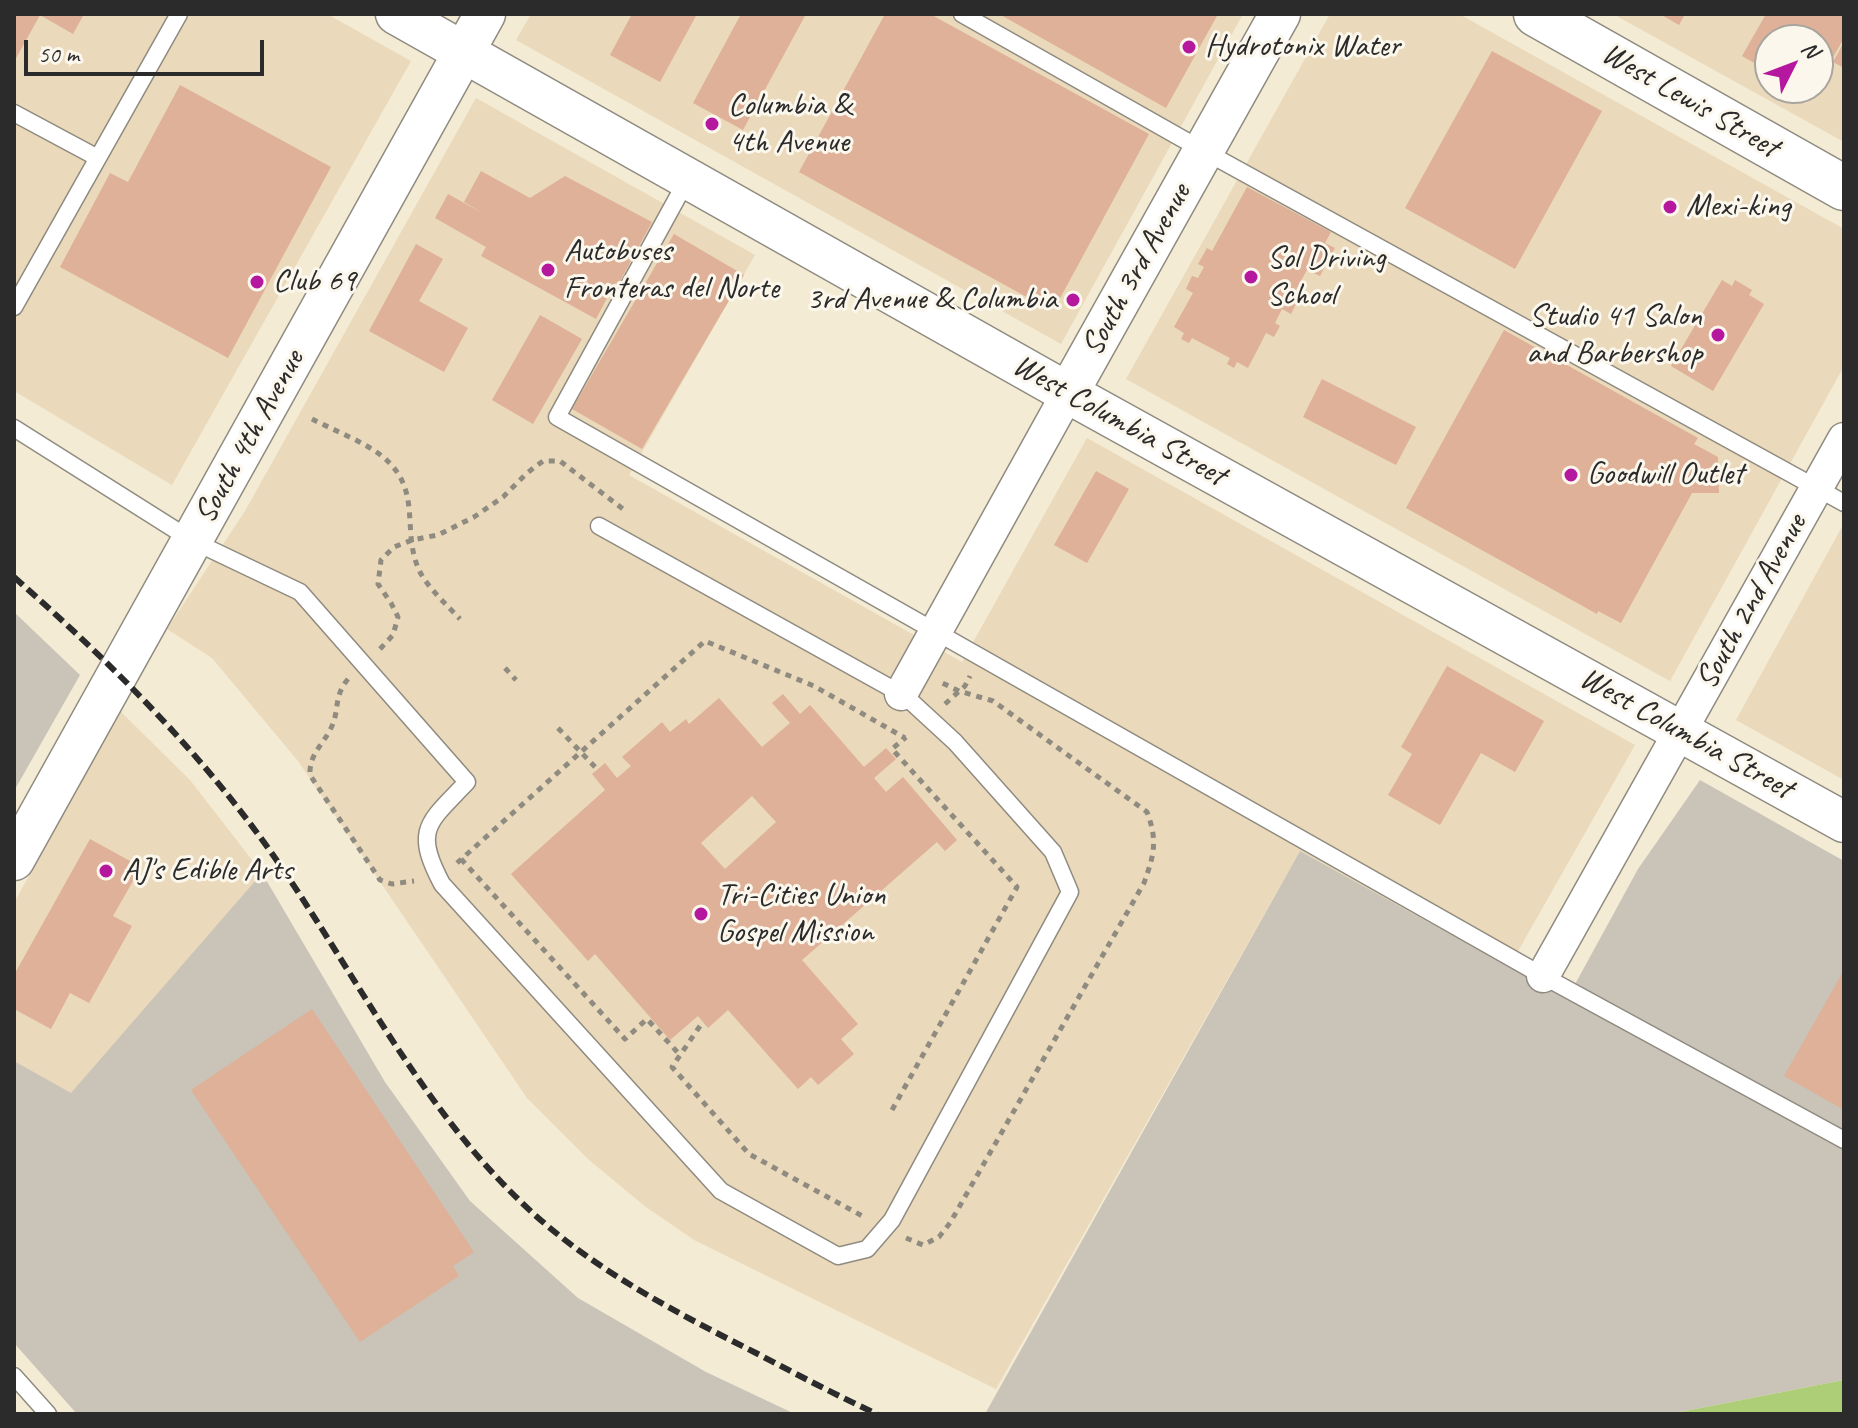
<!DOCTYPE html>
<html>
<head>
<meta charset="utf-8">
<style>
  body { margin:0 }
  #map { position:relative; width:1858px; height:1428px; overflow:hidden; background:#f3ebd4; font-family:Caveat,sans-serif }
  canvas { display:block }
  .frame { position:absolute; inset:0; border:16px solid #2b2b2b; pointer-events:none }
  .north { position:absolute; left:1754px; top:24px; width:80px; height:80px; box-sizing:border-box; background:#fbf7ec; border:2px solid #a8a59f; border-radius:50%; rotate:48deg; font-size:22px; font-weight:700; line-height:32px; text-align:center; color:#2b2b2b }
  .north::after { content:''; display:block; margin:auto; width:28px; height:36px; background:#b5179e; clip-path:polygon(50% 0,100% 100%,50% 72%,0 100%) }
  .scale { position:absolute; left:24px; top:40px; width:240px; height:36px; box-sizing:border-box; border:4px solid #2b2b2b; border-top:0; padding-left:10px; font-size:24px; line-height:28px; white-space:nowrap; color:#2b2b2b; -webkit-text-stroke:6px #fbf7ec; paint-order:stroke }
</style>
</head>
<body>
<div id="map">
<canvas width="1858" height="1428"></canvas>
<div class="frame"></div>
<div class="north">N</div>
<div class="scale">50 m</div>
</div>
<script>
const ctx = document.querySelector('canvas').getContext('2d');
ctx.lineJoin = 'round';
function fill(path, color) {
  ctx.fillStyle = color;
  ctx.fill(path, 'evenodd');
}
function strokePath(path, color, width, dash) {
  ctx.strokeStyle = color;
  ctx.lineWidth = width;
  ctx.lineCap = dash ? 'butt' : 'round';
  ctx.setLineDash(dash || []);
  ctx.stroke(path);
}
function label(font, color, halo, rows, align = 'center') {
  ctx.font = font + ' Caveat,sans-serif';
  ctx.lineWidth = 6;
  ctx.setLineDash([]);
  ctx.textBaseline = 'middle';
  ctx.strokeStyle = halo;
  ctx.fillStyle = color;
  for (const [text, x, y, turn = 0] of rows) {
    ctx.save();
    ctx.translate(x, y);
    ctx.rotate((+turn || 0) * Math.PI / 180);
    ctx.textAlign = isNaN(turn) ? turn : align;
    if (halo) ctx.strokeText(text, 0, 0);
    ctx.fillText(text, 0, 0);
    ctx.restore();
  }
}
fill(new Path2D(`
  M14 14H327L411 61 172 485 14 391Z
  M531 14H1243L1061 344 516 40Z
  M1330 14H1459L1844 229V366L1670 681 1126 379Z
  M1613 14H1844V142ZM1770 40H1818V88H1770Z
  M476 98 755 255 629 475 962 662 1087 438 1635 745 1509 967 1300 851 996 1389 694 1240 646 1207 589 1160 527 1098 298 761 212 658 167 629 245 511Z
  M1844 523V780L1736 720Z
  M120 711 190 780 262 873 71 1094 14 1061V903Z`), '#ead9ba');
fill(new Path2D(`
  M14 612 80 675 14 791Z
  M1700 780 1844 861V1380L1670 1414H985L1300 851 1567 999 1638 869Z
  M262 873 385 1082 470 1201 578 1298 706 1372 795 1414H77L14 1343V1061L71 1093Z`), '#cac3b8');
fill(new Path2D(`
  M1844 1380V1414H1670Z`), '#adce76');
fill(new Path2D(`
  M14 14H84L73 34 40 15 14 62Z
  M632 14H697L660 82 610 55Z
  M741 14H806L743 130 693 103Z
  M885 14H930L1149 134 1058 302 1043 306 799 172Z
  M999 14H1218L1166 108Z
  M1660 14H1685L1679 25Z
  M1766 14H1844V38L1818 84V40H1770V72L1742 56Z
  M1844 42V68L1833 62Z
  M1492 51 1602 111 1515 269 1405 208Z
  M180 85 331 167 228 358 60 267 110 173 128 182Z
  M1797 88H1816L1811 96Z
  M481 171 530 198 565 176 652 222 618 285 615 283 596 319 481 256 486 247 435 218 448 194 484 214 464 202Z
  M1247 187 1331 232 1325 243 1335 248 1320 276 1307 270 1292 297 1298 300 1291 314 1282 309 1275 323 1280 326 1274 337 1266 333 1248 368 1237 362 1234 368 1227 364 1230 358 1192 338 1189 343 1181 339 1184 333 1174 327 1193 293 1186 289 1192 276 1198 278 1204 267 1198 264 1207 248 1212 251Z
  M674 234 744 275 642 449 572 409Z
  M416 244 443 259 419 301 468 328 444 372 369 331Z
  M1722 280 1732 286 1735 280 1752 290 1749 295 1764 304 1713 391 1671 366Z
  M540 315 582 339 533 424 492 400Z
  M1504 330 1698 438 1694 444 1718 457 1719 493H1692L1621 623 1598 611 1597 614 1406 508Z
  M1322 379 1416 427 1396 465 1303 417Z
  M1096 471 1129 489 1087 563 1054 545Z
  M1447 666 1544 721 1515 772 1481 753 1440 825 1388 795 1412 754 1401 747Z
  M783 694 800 714 810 705 864 767 886 748 896 759 874 778 886 792 903 777 957 840 945 851 937 842 802 960 858 1024 841 1039 854 1054 818 1085 811 1077 798 1089 728 1010 708 1028 698 1016 670 1040 595 954 588 961 511 874 605 790 592 774 605 763 617 778 631 766 622 757 662 722 670 732 686 719 689 724 719 698 762 747 790 723 772 703ZM752 796 776 822 725 869 701 843Z
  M90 839 141 867 113 916 132 926 89 1003 70 993 51 1029 14 1009V975Z
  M1844 970V1110L1784 1076Z
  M312 1009 474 1252 453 1266 459 1276 360 1342 191 1090Z`), '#deb198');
const service = new Path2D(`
  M962 14 1204 151 1844 503
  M14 113 98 158
  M687 180 557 417 1543 976 1844 1140
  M14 307 179 14
  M14 428 193 541 300 592 467 782C428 823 413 829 442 884L721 1191 838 1256 867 1249 892 1220 1070 892 1053 852 955 742 905 696 599 526
  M14 1376 48 1414`);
const minor = new Path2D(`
  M901 694 1068 393
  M1543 976 1844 439`);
const tertiary = new Path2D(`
  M396 14 1068 393 1844 822
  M1068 393 1280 14
  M14 860 485 14`);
const primary = new Path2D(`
  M1536 14 1844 188`);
strokePath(service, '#8f8b80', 19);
strokePath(minor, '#8f8b80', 35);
strokePath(tertiary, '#8f8b80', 43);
strokePath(primary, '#8f8b80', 47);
strokePath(new Path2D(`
  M312 419C333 430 365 442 383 457 424 491 400 531 420 572 429 589 447 605 460 619
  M380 649 393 635 398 617 391 603 378 584 381 560 394 547 412 540 438 535 474 517 503 497 527 473 543 461H560L623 509
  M505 668 516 680
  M348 679C333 697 340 710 331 728 323 745 309 754 310 775L380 880 392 884 414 881
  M945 704 965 686 970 676
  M558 728 595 767
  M461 859 625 1039 647 1019 680 1055
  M457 863 705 641 814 686 905 738
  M700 1026 672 1067 749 1154 866 1218
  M892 1110 1017 887 892 749 906 737
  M906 1238 923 1245 939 1237 950 1223 1144 883C1154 855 1158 841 1147 812L993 701 959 691 940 682`), '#8f8b80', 5, [6, 6]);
strokePath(service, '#fff', 16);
strokePath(minor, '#fff', 32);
strokePath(tertiary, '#fff', 40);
strokePath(primary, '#fff', 44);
strokePath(new Path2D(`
  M14 577C109 661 200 751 273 855 354 971 417 1101 519 1200 586 1266 673 1311 756 1353 796 1374 836 1395 877 1414`), '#2b2b2b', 6, [12, 6]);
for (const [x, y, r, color] of [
  [1189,47,8,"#b5179e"],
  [712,124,8,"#b5179e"],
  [1670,207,8,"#b5179e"],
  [548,270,8,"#b5179e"],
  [1251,277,8,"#b5179e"],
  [257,282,8,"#b5179e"],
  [1073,300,8,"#b5179e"],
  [1718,335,8,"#b5179e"],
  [1571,475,8,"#b5179e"],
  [106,871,8,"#b5179e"],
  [701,914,8,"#b5179e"]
]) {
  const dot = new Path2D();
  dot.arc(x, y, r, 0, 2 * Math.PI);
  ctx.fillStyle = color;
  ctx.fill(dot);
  strokePath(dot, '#fbf7ec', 3);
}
label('32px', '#2b2b2b', '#fbf7ec', [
  ["Hydrotonix Water",1205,47],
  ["Columbia &",728,106],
  ["4th Avenue",728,143],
  ["Mexi-king",1686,207],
  ["Autobuses",564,252],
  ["Fronteras del Norte",564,289],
  ["Sol Driving",1267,259],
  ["School",1267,296],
  ["Club 69",273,282],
  ["3rd Avenue & Columbia",1057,300,"right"],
  ["Studio 41 Salon",1702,317,"right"],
  ["and Barbershop",1702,354,"right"],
  ["Goodwill Outlet",1587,475],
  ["AJ's Edible Arts",122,871],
  ["Tri-Cities Union",717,896],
  ["Gospel Mission",717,933]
], 'left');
label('32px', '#2b2b2b', '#fbf7ec', [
  ["West Lewis Street",1690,101,30],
  ["South 3rd Avenue",1137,270,-61],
  ["West Columbia Street",1119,421,29],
  ["South 4th Avenue",250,437,-61],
  ["South 2nd Avenue",1752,602,-61],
  ["West Columbia Street",1686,734,29]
]);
</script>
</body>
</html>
